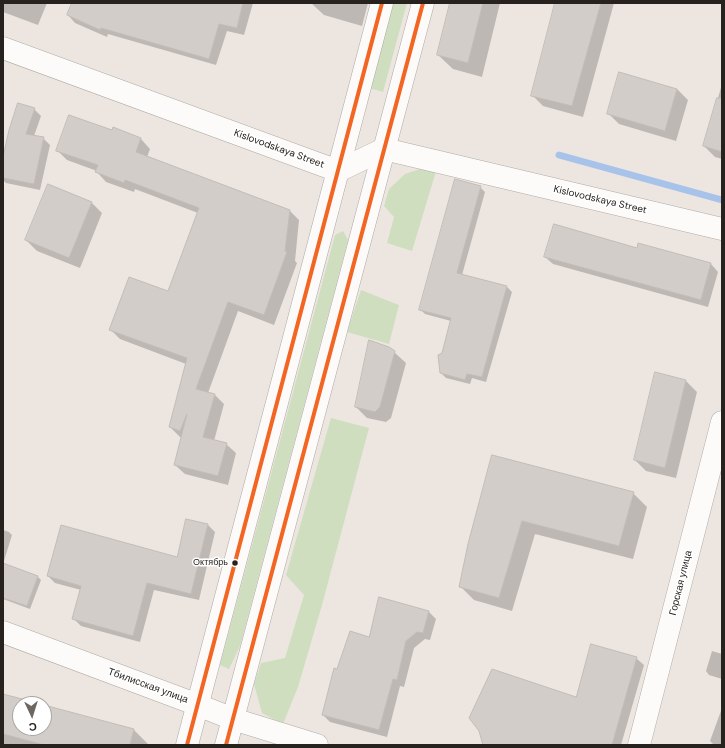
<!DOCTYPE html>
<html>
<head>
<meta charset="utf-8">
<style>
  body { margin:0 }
  #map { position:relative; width:725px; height:748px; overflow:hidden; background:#ede6e0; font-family:"DM Sans",sans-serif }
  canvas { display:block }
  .frame { position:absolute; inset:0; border:4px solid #27221e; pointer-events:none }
  .north { position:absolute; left:12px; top:696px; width:40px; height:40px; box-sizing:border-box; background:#fff; border:1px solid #a9a7a5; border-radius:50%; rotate:176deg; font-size:11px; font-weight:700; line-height:16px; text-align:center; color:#27221e }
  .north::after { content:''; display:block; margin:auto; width:14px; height:18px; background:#6c6762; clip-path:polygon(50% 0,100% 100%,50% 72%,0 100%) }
</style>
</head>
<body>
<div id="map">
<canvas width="725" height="748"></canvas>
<div class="frame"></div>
<div class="north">С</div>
</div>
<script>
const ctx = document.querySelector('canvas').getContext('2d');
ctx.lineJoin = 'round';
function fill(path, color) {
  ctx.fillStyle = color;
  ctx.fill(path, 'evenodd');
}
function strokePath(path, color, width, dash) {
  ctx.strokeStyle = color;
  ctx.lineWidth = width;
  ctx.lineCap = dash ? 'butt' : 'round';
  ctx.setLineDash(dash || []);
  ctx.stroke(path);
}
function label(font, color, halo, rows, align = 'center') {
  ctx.font = font + ' "DM Sans",sans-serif';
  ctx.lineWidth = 3;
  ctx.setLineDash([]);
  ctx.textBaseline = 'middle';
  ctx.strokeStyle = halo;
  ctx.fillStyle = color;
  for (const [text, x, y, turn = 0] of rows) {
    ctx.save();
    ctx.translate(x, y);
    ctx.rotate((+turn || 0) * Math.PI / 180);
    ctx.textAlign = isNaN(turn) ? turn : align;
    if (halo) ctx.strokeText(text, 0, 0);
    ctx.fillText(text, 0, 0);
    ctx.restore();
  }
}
fill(new Path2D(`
  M392 3H407L383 92 369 88Z
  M423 168H437L412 251 387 243 394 217 384 206 389 189 405 174Z
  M343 231 348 240 240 646 229 669 220 665 335 235Z
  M361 290 399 305 389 344 347 332Z
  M331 418 369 428 322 605 298 687 283 724 262 713 254 684 261 663 285 658 304 595 286 575Z`), '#cedebf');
fill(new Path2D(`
  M3 3H47L38 25 3 12Z
  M74 3H253L244 35 227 31 216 65 108 34 107 37 75 23 68 15Z
  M311 3H368L362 26 324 15Z
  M451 3H500L482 77 453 69 438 55Z
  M556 3H614L583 117 543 106 532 95Z
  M722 84V159L715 157 704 146Z
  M677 89 688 100 676 141 619 124 608 113Z
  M34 109 41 116 34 136 43 138 50 145 40 190 6 183 3 180V161Z
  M112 131 141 139 150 149 147 157 289 210 299 220 295 261 297 263 274 325 238 311 208 393 214 394 224 404 214 441 226 444 236 453 228 485 185 474 175 465 182 437H180L170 427 186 364 120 339 110 329 169 293 198 213 135 189 134 192 106 182 97 172V171L67 160 58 151Z
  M480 187 485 192 462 275 507 287 512 292 486 382 472 378 470 384 446 378 441 373 443 353 451 321 425 314 420 309Z
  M91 202 102 213 80 268 37 251 26 240Z
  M639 245 711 264 718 272 708 307 553 264 545 257 638 249Z
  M394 352 406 363 391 418 386 422 367 418 356 407Z
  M686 381 697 392 676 478 646 471 635 460Z
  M492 456 633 493 647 507 633 559 535 534 512 611 474 600 460 586Z
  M208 525 215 532 199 600 154 590 140 642 81 626 74 619 81 590 55 583 48 576 177 559Z
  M3 530 9 532 12 535 3 564Z
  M3 564 37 576 41 580 30 609 3 599Z
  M429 612 436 619 430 640 425 639 414 648 404 687 400 686 387 737 330 722 323 715 337 670 369 639Z
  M712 651 722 654V679L709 675 706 671Z
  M636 658 644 665 621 745H484L577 698Z
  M3 695 37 704H20V728H44V706L134 730 149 745H3Z
  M722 708V745H714L710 741Z`), '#0003');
strokePath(new Path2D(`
  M559 155 722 200`), '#a8c3ea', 7);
const building = new Path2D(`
  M72 3H243L237 28 219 24 209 59 101 28 100 30 67 15Z
  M450 3H483L468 63 437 55Z
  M555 3H601L572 106 531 96Z
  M619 72 677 89 665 131 607 114Z
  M717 98H722V152L703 146Z
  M18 103 35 108 26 134 44 137 34 184 3 178V157L9 130Z
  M69 115 112 130 113 127 141 138 136 152 290 210 285 251 287 252 264 315 228 302 196 389 215 394 203 437 227 443 218 476 174 465 187 414 180 431 169 427 187 358 109 330 129 277 168 291 199 208 125 180 124 183 95 172 98 165 56 151Z
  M455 179 481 186 457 273 507 286 482 377 467 374 465 380 440 373 438 355 442 353 451 318 419 310Z
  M48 184 92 202 69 258 25 240Z
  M554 224 637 248 638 243 711 263 701 300 544 257Z
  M369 340 389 347 395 351 380 407 375 412 355 407Z
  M655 372 686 380 665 468 634 460Z
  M492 455 634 492 619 546 522 521 499 598 459 587 468 544Z
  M186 519 208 524 191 594 147 583 133 636 72 619 81 586 47 576 61 525 177 557Z
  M3 563 38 576 27 606 3 598Z
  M379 597 429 611 423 633 417 632 406 641 397 680 393 679 379 730 322 715 334 668 337 669 350 631 369 637Z
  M591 644 637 657 612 745H483L479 731 469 718 492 669 576 697Z
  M3 694 41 704H20V728H44V705L134 729 130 745H44L3 734Z`);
fill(building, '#d3cdc9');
strokePath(building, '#c1bcb7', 1);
const minor = new Path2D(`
  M3 48 338 171 384 149 722 229
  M3 632 198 705 233 719 317 745
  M639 745 722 422`);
const secondary = new Path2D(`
  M187 745 382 3
  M226 745 423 3`);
strokePath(minor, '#b0aba6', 23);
strokePath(secondary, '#b0aba6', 23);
strokePath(minor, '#fcfbfa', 22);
strokePath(secondary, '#fcfbfa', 22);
strokePath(new Path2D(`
  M187 745 382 3
  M226 745 423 3`), '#f26522', 4);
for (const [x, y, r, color] of [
  [235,563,3.5,"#27221e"]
]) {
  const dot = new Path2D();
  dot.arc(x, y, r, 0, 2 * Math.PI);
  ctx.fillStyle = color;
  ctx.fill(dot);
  strokePath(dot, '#fff', 1.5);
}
label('9px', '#27221e', '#fff', [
  ["Октябрь",228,563]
], 'right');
label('10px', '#27221e', '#fff', [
  ["Kislovodskaya Street",279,149,20],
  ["Kislovodskaya Street",600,200,13],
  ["Горская улица",681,583,-76],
  ["Тбилисская улица",148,686,20]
]);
</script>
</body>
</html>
